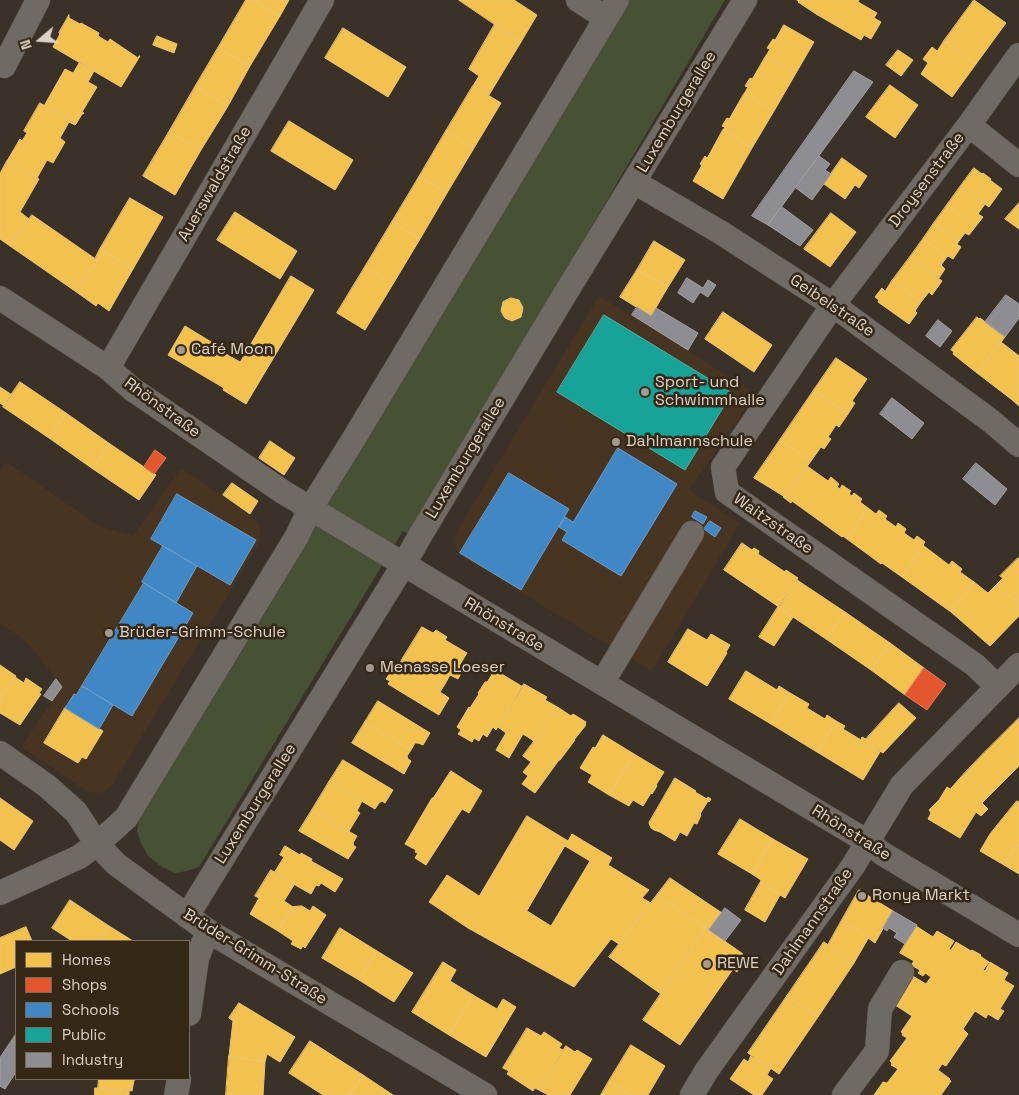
<!DOCTYPE html>
<html>
<head>
<meta charset="utf-8">
<style>
  body { margin:0 }
  #map { position:relative; width:1019px; height:1095px; overflow:hidden; background:#3a3128; font-family:"Space Grotesk",sans-serif }
  canvas { display:block }
  .legend { position:absolute; left:15px; top:940px; width:175px; height:140px; box-sizing:border-box; background:#362817; border:1px solid #786c5e; margin:0; padding:6px 9px; list-style:none; font-size:15px; color:#dcd2c8 }
  .legend li { display:flex; align-items:center; gap:10px; height:25px }
  .legend b { width:25px; border:1px solid #786c5e }
  .north { position:absolute; left:15px; top:15px; width:50px; height:50px; -webkit-text-stroke:4px #362817; paint-order:stroke; rotate:252deg; font-size:14px; font-weight:700; line-height:20px; text-align:center; color:#dcd2c8 }
  .north::after { content:''; display:block; margin:auto; width:18px; height:22px; background:#dcd2c8; clip-path:polygon(50% 0,100% 100%,50% 72%,0 100%) }
</style>
</head>
<body>
<div id="map">
<canvas width="1019" height="1095"></canvas>
<ul class="legend">
<li><b style="height:14px;background:#f2c14e"></b>Homes</li>
<li><b style="height:14px;background:#e4572e"></b>Shops</li>
<li><b style="height:14px;background:#3f88c5"></b>Schools</li>
<li><b style="height:14px;background:#17a398"></b>Public</li>
<li><b style="height:14px;background:#8d8d92"></b>Industry</li>
</ul>
<div class="north">N</div>
</div>
<script>
const ctx = document.querySelector('canvas').getContext('2d');
ctx.lineJoin = 'round';
function fill(path, color) {
  ctx.fillStyle = color;
  ctx.fill(path, 'evenodd');
}
function strokePath(path, color, width, dash) {
  ctx.strokeStyle = color;
  ctx.lineWidth = width;
  ctx.lineCap = dash ? 'butt' : 'round';
  ctx.setLineDash(dash || []);
  ctx.stroke(path);
}
function label(font, color, halo, rows, align = 'center') {
  ctx.font = font + ' "Space Grotesk",sans-serif';
  ctx.lineWidth = 5;
  ctx.setLineDash([]);
  ctx.textBaseline = 'middle';
  ctx.strokeStyle = halo;
  ctx.fillStyle = color;
  for (const [text, x, y, turn = 0] of rows) {
    ctx.save();
    ctx.translate(x, y);
    ctx.rotate((+turn || 0) * Math.PI / 180);
    ctx.textAlign = isNaN(turn) ? turn : align;
    if (halo) ctx.strokeText(text, 0, 0);
    ctx.fillText(text, 0, 0);
    ctx.restore();
  }
}
fill(new Path2D(`
  M599 296 688 350 755 394 689 490 740 523 652 671 463 558 456 550 455 544V536L457 531Z
  M6 462 100 526 133 536 181 468 250 515 254 519 260 527V542L111 787 104 792 97 793 88 792 21 747 62 687 26 641 0 624V471Z`), '#483521');
fill(new Path2D(`
  M623 0H725L620 178 413 536 403 531 199 867 187 871 175 873 162 867 148 856 141 843 137 831 139 817Z`), '#475134');
const homes = new Path2D(`
  M246 0H252L280 16 250 66 218 48Z
  M252 0H289L280 16Z
  M459 0H514L537 15 521 42Z
  M797 0H859L858 2 877 13 874 18 881 22 871 39 864 35 861 40 816 14 798 2 799 1Z
  M974 0 1006 23 976 64 944 41Z
  M69 15V18L80 24 81 23 99 33 98 36 108 42 110 39 138 58 139 56H140L121 87 53 47 60 34 59 33Z
  M495 24 521 42 489 95 473 86 479 76 469 69Z
  M784 25 814 42 796 73 766 56 770 49 767 48 773 39 775 40Z
  M343 28 406 67 388 97 325 58Z
  M157 36 177 44 174 53 153 45Z
  M944 41 976 64 952 97 921 74 928 63 923 59 932 47 937 51Z
  M218 48 250 66 228 106 195 87Z
  M898 50 913 60 901 76 886 65Z
  M766 56 796 73 774 111 744 94 748 87 745 86 750 78 752 79Z
  M80 62 94 71 88 82 97 87 82 112 84 113 83 114H82L76 124 44 106 65 69 73 73Z
  M890 85 918 105 895 138 866 117Z
  M473 86 501 103 474 148 446 131Z
  M195 87 228 106 201 150 169 132Z
  M744 94 774 111 752 148 723 130 725 127 722 126 727 118 729 119Z
  M40 103 76 124 75 125 69 122 60 138 65 142 53 163 47 160 37 178 7 161 20 139 22 141 27 133 24 131Z
  M289 121 353 160 335 190 271 151Z
  M723 130 752 148 723 199 693 181 702 165 700 164 705 156 707 158Z
  M446 131 474 148 447 193 419 177Z
  M169 132 201 150 175 195 143 176Z
  M842 158 867 176 859 188 855 185 845 199 824 184Z
  M7 161 39 179 20 212 29 219 10 246 0 239V174Z
  M974 168 982 174 983 173 991 179 990 180 1002 189 989 207 960 187Z
  M419 177 447 193 420 239 392 222Z
  M960 187 985 204 978 214 983 217 976 226 947 205Z
  M130 198 163 217 133 269 100 249Z
  M1019 203V229L1005 219Z
  M947 205 976 226 969 235 965 233 959 241 934 223Z
  M235 212 297 251 280 279 217 240Z
  M831 213 856 232 830 267 804 249Z
  M32 215 97 260V261L75 291 10 246Z
  M392 222 420 239 393 284 365 267Z
  M934 223 959 241 957 244 961 247 953 259 948 256 947 257 923 239Z
  M923 239 947 257 941 265 945 269 939 278 910 257Z
  M654 241 685 260 668 287 637 270Z
  M100 249 133 269 109 311 98 303 96 306 75 291 97 261 95 259Z
  M910 257 942 281 932 295 929 292 921 302 892 281Z
  M365 267 393 284 365 330 337 313Z
  M637 270 668 287 651 316 620 297Z
  M291 276 314 290 246 404 223 390 224 388 168 355 185 326 221 348 219 350 240 362Z
  M892 281 921 302 915 311 917 313 909 324 878 302 879 300 875 297 882 288 885 291Z
  M511 298 519 300 523 308 521 317 512 321 505 318 501 311 503 302Z
  M723 312 772 345 754 372 705 339Z
  M977 317 979 319 980 318 1005 337 977 373 953 354 954 352 951 350Z
  M1001 342 1019 356V389L1011 399 977 373Z
  M836 358 867 379 852 401 855 403 848 414 814 390Z
  M20 382 66 413 49 438 3 407Z
  M0 387 12 395 4 406 0 403Z
  M1019 389V406L1011 399Z
  M814 390 848 414 839 427 836 425 828 437 831 439 824 449 821 447 811 461 780 440Z
  M66 413 110 444 93 469 49 438Z
  M780 440 811 461 785 497 754 478Z
  M270 441 295 458 284 475 259 458Z
  M110 444 156 475 139 500 93 469Z
  M807 466 828 481 831 477 839 484 837 487 840 489 842 485 851 491 849 494 852 496 854 493 862 499 860 502 868 508 847 539 843 536 842 537 792 501 791 503 783 497 784 496 785 497Z
  M232 483 258 501 250 514 223 495Z
  M868 508 876 514 879 510 887 516 885 519 896 527 898 523 906 529 904 533 914 540 917 536 925 542 923 545 924 546 902 577 882 563 881 564 847 539Z
  M742 543 752 550 754 548 759 551 758 554 785 572 786 570 798 578 779 607 724 570Z
  M924 546 949 565 952 561 962 569 960 572 974 582 951 612 902 577Z
  M1018 558 1019 559V605L997 584 1003 578 1000 576Z
  M797 580 845 612 826 639 778 607Z
  M974 582 988 593 997 584 1019 605V616L990 646 951 612Z
  M778 607 793 617 774 646 759 637Z
  M845 612 890 643 871 670 826 639Z
  M422 627 433 633 436 630 447 637 445 640 467 653 459 666 463 669 458 679 450 675 445 684 403 658Z
  M688 629 707 640 711 634 730 645 726 652 727 653 707 686 668 662Z
  M890 643 924 668 905 695 871 670Z
  M403 658 445 684 440 692 449 698 439 715 388 684 390 681 386 679 392 670 395 672Z
  M0 665 16 676 0 699Z
  M495 670 523 687 496 730 493 727 487 737 483 734 479 741 474 738 472 742 458 734 461 730 457 727 469 707 470 708 479 694 478 693 485 682H487Z
  M746 671 777 690 779 686 790 693 771 724 729 699Z
  M15 677 24 683 26 678 42 689 39 693 41 694 20 725 0 713V699Z
  M524 684 547 697 545 700 559 708 534 741 523 734 509 758 496 750 506 733 498 727Z
  M790 693 809 704 807 708 825 719 827 715 836 721 817 752 771 724Z
  M378 701 430 733 423 745 418 743H415L411 750 365 722Z
  M899 703 916 718 883 753 870 745 871 742 866 739Z
  M65 708 103 731 86 759 82 757 78 763 44 743Z
  M559 708 571 716 573 714 586 722 585 724 586 725 574 740H575L560 760H559L535 793 522 784 528 776 523 772 531 762 523 756Z
  M1019 718V766L1007 778 983 754Z
  M836 721 845 726 843 729 861 740 862 737 871 742 870 745 880 752 863 780 817 752Z
  M365 722 411 750 407 756 408 759 411 761 404 774 352 743Z
  M603 735 634 754 609 795 588 782 592 775 580 768 593 747 595 748Z
  M634 754 664 772 656 785 657 786 652 794 651 793 643 806 633 800 629 806 609 795Z
  M983 754 1007 778 988 797 964 774Z
  M343 760 393 790 385 803 382 801 379 803 375 809 329 782Z
  M451 771 482 791 469 813 462 809 426 865 415 858 418 853 415 852 416 850 405 844 432 798H433Z
  M964 774 988 797 982 803 988 809 981 816 976 812 960 838 928 819 931 813 929 810 939 800 947 787 950 789Z
  M675 778 696 791 695 792 707 799 708 797 711 799 709 802 708 801 700 814 701 815 697 824 694 823 687 836 680 832 675 841 660 832 654 830 651 828 649 823Z
  M329 782 362 801 357 811 360 813 349 831 312 810Z
  M0 798 33 821 14 850 0 840Z
  M1017 801 1019 802V846L1016 845 1004 865 980 851 990 834Z
  M312 810 357 836 353 843 354 846 356 847 348 859 299 831Z
  M527 816 568 841 572 834 612 858 608 865 649 890 642 898 651 903 619 944 611 939 574 987 468 928 429 902 447 875 479 896ZM565 846 590 861 551 926 527 911Z
  M740 819 773 839 752 874 718 854Z
  M773 839 808 859 785 898 760 883 761 880 752 874Z
  M1016 845 1019 846V874L1004 865Z
  M285 846 300 855 301 853 312 859 311 861 343 879 335 892 321 883 319 886 316 885 311 894 274 873 284 857 280 855Z
  M271 870 294 885 284 901 293 907 278 931 250 914 259 898 255 896Z
  M670 878 722 913 709 930 657 895Z
  M760 883 780 895 765 922 745 910Z
  M859 890 893 911 875 943 868 938 869 937 842 920Z
  M657 895 706 928 661 994 609 957Z
  M70 900 109 926 99 941H72L52 928Z
  M302 906 310 911 313 906 326 915 305 948 303 946 301 949 291 944 293 941 278 931 293 907Z
  M842 920 869 937 854 963 828 945Z
  M109 926 133 941H99Z
  M916 926 933 937 937 931 954 941 949 949 951 950 956 942 971 951 972 950 981 955 980 956 989 962 983 970 985 971 990 962 1008 973 1004 980 1014 986 1000 1009 1004 1011 998 1020 988 1014 986 1018 975 1011 963 1029 968 1034 946 1066 942 1064 938 1070 950 1079 949 1080 951 1081 941 1095H874L883 1082 887 1083 898 1069 891 1065 892 1063 890 1061 907 1038 902 1035 903 1033 901 1032 912 1016 892 1003 911 975 926 984 931 977 925 973 923 976 918 973 920 970 911 965 914 961 900 953Z
  M26 927 32 941H16V967L0 974V938Z
  M340 928 377 951 359 980 322 958Z
  M706 928 743 954 740 959 744 962 737 972 733 969 680 1045 643 1020Z
  M824 942 854 963 818 1017 787 996Z
  M377 951 413 973 394 1002 359 980Z
  M443 962 456 970 450 981 473 995 449 1035 412 1012Z
  M473 995 497 1009 503 999 516 1007 486 1057 449 1035Z
  M787 996 818 1017 779 1074 748 1053Z
  M239 1003 295 1037 280 1062 267 1054 265 1062 229 1056 233 1021 229 1018Z
  M527 1028 541 1036 544 1032 562 1044 559 1048 563 1050 539 1090 535 1088 533 1091 507 1074 509 1071 503 1068Z
  M310 1041 363 1075 350 1095H323L289 1073Z
  M631 1045 665 1066 648 1095H631L609 1081Z
  M566 1046 575 1052 577 1050 592 1059 570 1095H548L539 1090Z
  M229 1056 265 1062 263 1095H226Z
  M751 1056 755 1059 756 1058 771 1068 767 1075 773 1079 762 1095H754L730 1079 744 1059 748 1062Z
  M363 1075 393 1095H350Z
  M99 1079H135V1080H134L132 1091 98 1088Z
  M609 1081 631 1095H601Z
  M95 1088 129 1090V1095H95Z`);
fill(homes, '#f2c14e');
strokePath(homes, '#ebc673', 1);
const shops = new Path2D(`
  M155 450 166 458 154 474 144 467Z
  M924 668 946 684 927 710 905 695Z`);
fill(shops, '#e4572e');
strokePath(shops, '#e27c5c', 1);
const schools = new Path2D(`
  M618 448 677 484 621 576 562 540 567 532 559 527 565 517 573 522Z
  M509 473 569 509 521 590 460 553Z
  M177 494 256 540 230 585 151 539Z
  M695 511 707 517 703 524 692 517Z
  M710 521 721 528 715 537 704 529Z
  M163 546 197 566 176 603 142 582Z
  M144 583 193 613 132 716 82 686Z
  M82 686 113 705 99 729 65 708 74 694 76 695Z`);
fill(schools, '#3f88c5');
strokePath(schools, '#6e9ec6', 1);
const public = new Path2D(`
  M604 315 732 393 685 470 557 392Z`);
fill(public, '#17a398');
strokePath(public, '#52b1a6', 1);
const industry = new Path2D(`
  M854 71 873 82 768 225 752 216Z
  M819 156 830 164 825 170 831 174 812 200 796 188Z
  M782 207 813 230 800 246 768 225Z
  M687 278 703 288 708 280 716 285 708 297 700 292 693 303 678 293Z
  M1006 295 1019 304V318L1005 337 985 322Z
  M637 307 651 316 656 308 698 333 688 350 632 315Z
  M938 320 952 331 940 347 926 336Z
  M892 398 924 423 912 439 880 414Z
  M976 463 1007 489 995 505 963 479Z
  M56 679 62 687 52 701 44 696Z
  M725 908 741 920 725 941 709 930Z
  M893 911 917 925 905 944 894 937 897 933 889 928 887 931 883 928Z
  M16 1034V1072L5 1089 0 1086V1058Z`);
fill(industry, '#8d8d92');
strokePath(industry, '#a5a2a2', 1);
const minor = new Path2D(`
  M578 0 606 18
  M4 66 38 0
  M969 125 1019 165
  M634 182 720 232 833 305 991 421 1019 445
  M0 298 108 368 132 389 283 492 868 842 883 854 1019 935
  M108 368 322 0
  M602 683 692 533
  M998 687 975 665 727 492 723 467 833 305 969 125 1019 55
  M0 753 47 786 76 812 97 844 116 864 208 931 485 1095
  M0 893 79 857 97 844 126 818 297 536 310 509 353 440 617 0
  M187 916 404 564 421 534 565 294 745 0
  M189 1014 197 958 208 931
  M176 1095 179 1079
  M692 1095 707 1070 853 866 902 785 1019 665
  M844 1095 877 1051 880 1009 902 972`);
strokePath(minor, '#554d45', 25);
strokePath(minor, '#706a64', 24);
for (const [x, y, r, color] of [
  [181,350,5,"#a39a90"],
  [645,392,5,"#a39a90"],
  [616,442,5,"#a39a90"],
  [109,633,5,"#a39a90"],
  [370,668,5,"#a39a90"],
  [862,896,5,"#a39a90"],
  [707,964,5,"#a39a90"]
]) {
  const dot = new Path2D();
  dot.arc(x, y, r, 0, 2 * Math.PI);
  ctx.fillStyle = color;
  ctx.fill(dot);
  strokePath(dot, '#362817', 2);
}
label('16px', '#dcd2c8', '#362817', [
  ["Luxemburgerallee",677,112,-59],
  ["Droysenstraße",927,180,-53],
  ["Auerswaldstraße",215,184,-60],
  ["Geibelstraße",832,306,34],
  ["Rhönstraße",162,408,36],
  ["Luxemburgerallee",466,458,-59],
  ["Waitzstraße",773,524,35],
  ["Rhönstraße",504,625,31],
  ["Luxemburgerallee",256,804,-58],
  ["Rhönstraße",851,833,32],
  ["Dahlmannstraße",813,922,-55],
  ["Brüder-Grimm-Straße",255,957,32]
]);
label('16px', '#dcd2c8', '#362817', [
  ["Café Moon",191,350],
  ["Sport- und",655,383],
  ["Schwimmhalle",655,401],
  ["Dahlmannschule",626,442],
  ["Brüder-Grimm-Schule",119,633],
  ["Menasse Loeser",380,668],
  ["Ronya Markt",872,896],
  ["REWE",717,964]
], 'left');
</script>
</body>
</html>
